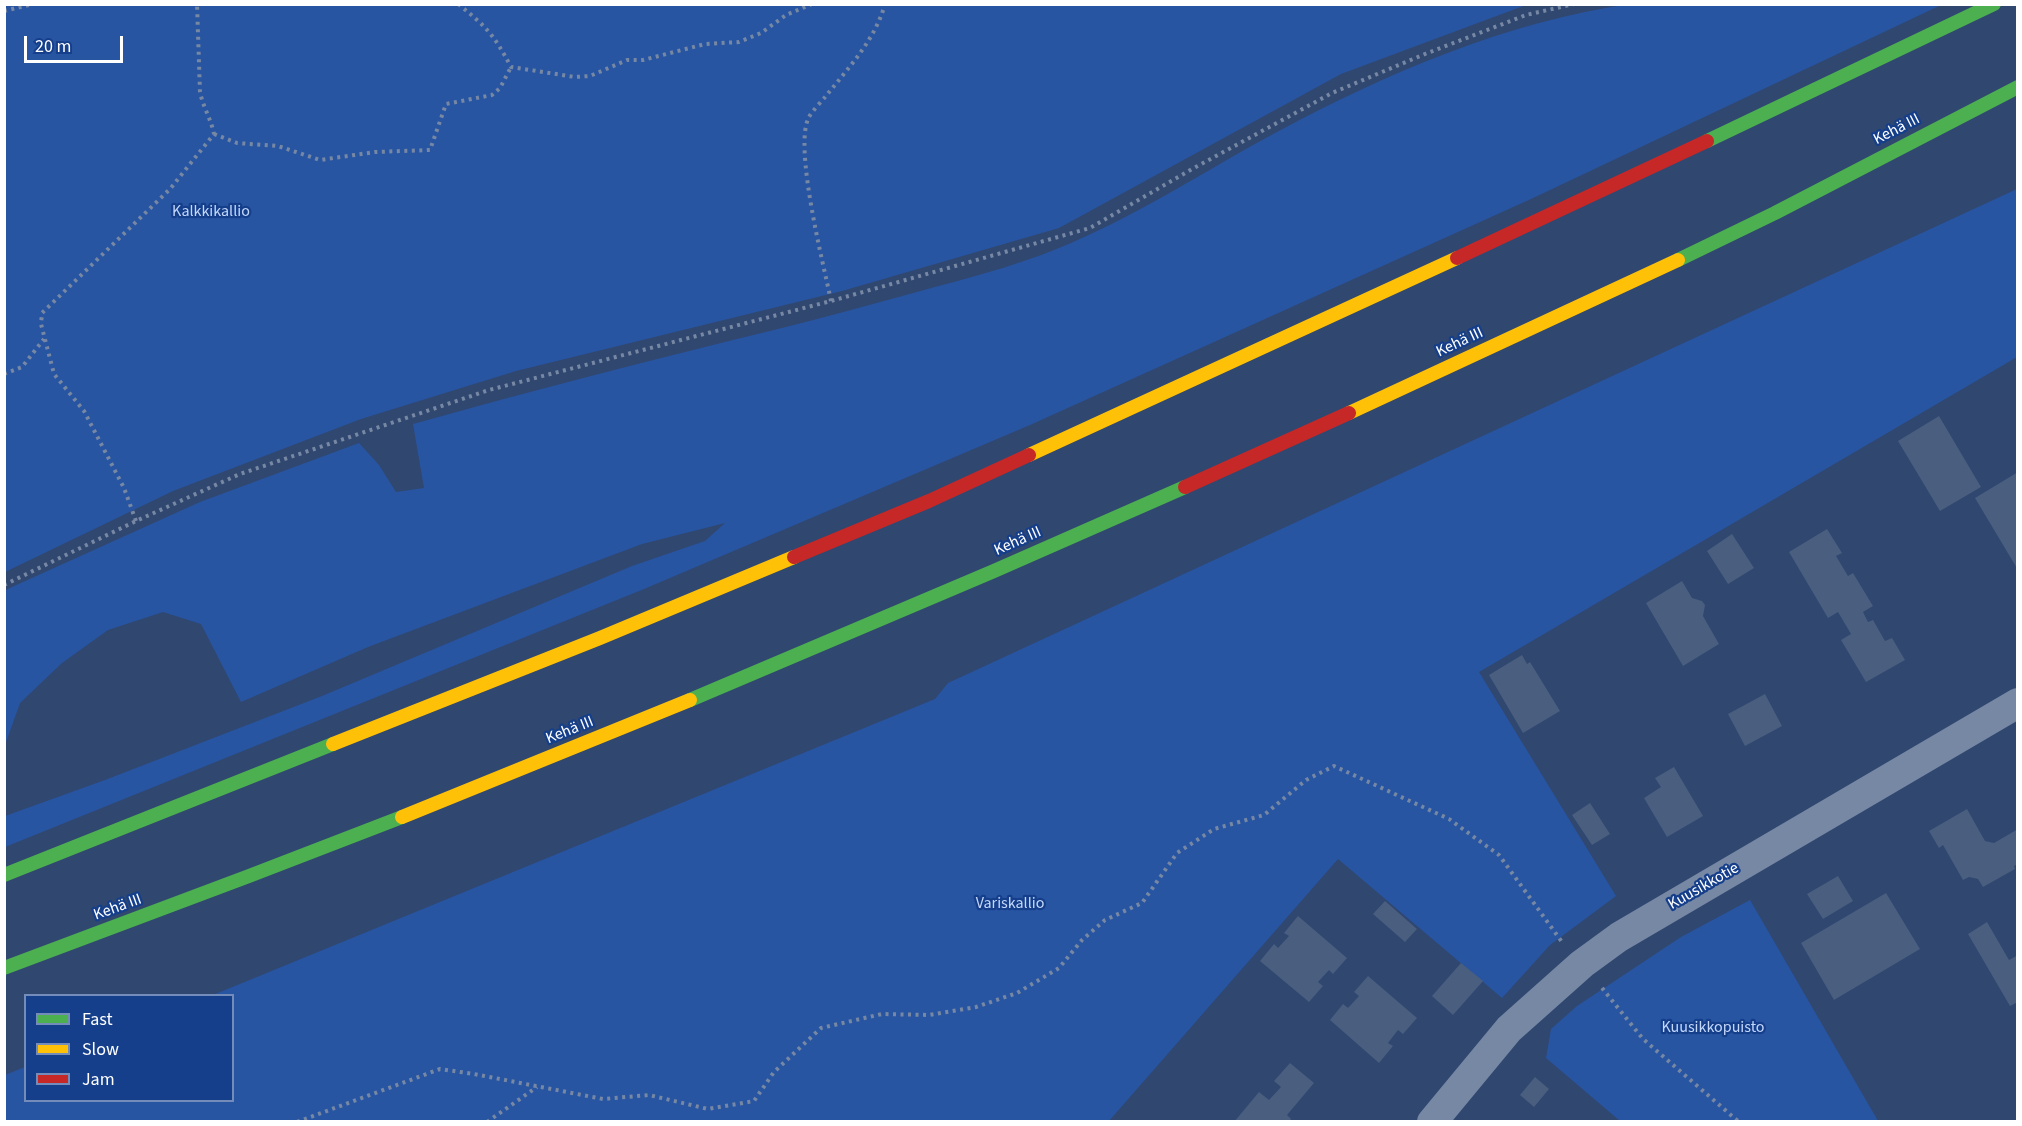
<!DOCTYPE html>
<html>
<head>
<meta charset="utf-8">
<style>
  body { margin:0 }
  #map { position:relative; width:2022px; height:1126px; overflow:hidden; background:#304770; font-family:"Source Sans 3",sans-serif }
  canvas { display:block }
  .frame { position:absolute; inset:0; border:6px solid #fff; pointer-events:none }
  .legend { position:absolute; left:24px; top:994px; width:210px; height:108px; box-sizing:border-box; background:#153f8b; border:2px solid #738cb9; margin:0; padding:8px 10px; list-style:none; font-size:18px; color:#fff }
  .legend li { display:flex; align-items:center; gap:12px; height:30px }
  .legend b { width:30px; border:2px solid #738cb9 }
  .scale { position:absolute; left:24px; top:36px; width:99px; height:27px; box-sizing:border-box; border:3px solid #fff; border-top:0; padding-left:8px; font-size:18px; line-height:21px; white-space:nowrap; color:#fff; -webkit-text-stroke:4px #153f8b; paint-order:stroke }
</style>
</head>
<body>
<div id="map">
<canvas width="2022" height="1126"></canvas>
<div class="frame"></div>
<ul class="legend">
<li><b style="height:8px;background:#4caf50"></b>Fast</li>
<li><b style="height:8px;background:#ffc107"></b>Slow</li>
<li><b style="height:8px;background:#c62828"></b>Jam</li>
</ul>
<div class="scale">20 m</div>
</div>
<script>
const ctx = document.querySelector('canvas').getContext('2d');
ctx.lineJoin = 'round';
function fill(path, color) {
  ctx.fillStyle = color;
  ctx.fill(path, 'evenodd');
}
function strokePath(path, color, width, dash) {
  ctx.strokeStyle = color;
  ctx.lineWidth = width;
  ctx.lineCap = dash ? 'butt' : 'round';
  ctx.setLineDash(dash || []);
  ctx.stroke(path);
}
function label(font, color, halo, rows, align = 'center') {
  ctx.font = font + ' "Source Sans 3",sans-serif';
  ctx.lineWidth = 4.5;
  ctx.setLineDash([]);
  ctx.textBaseline = 'middle';
  ctx.strokeStyle = halo;
  ctx.fillStyle = color;
  for (const [text, x, y, turn = 0] of rows) {
    ctx.save();
    ctx.translate(x, y);
    ctx.rotate((+turn || 0) * Math.PI / 180);
    ctx.textAlign = isNaN(turn) ? turn : align;
    if (halo) ctx.strokeText(text, 0, 0);
    ctx.fillText(text, 0, 0);
    ctx.restore();
  }
}
fill(new Path2D(`
  M1630 4 1941 5 1531 199 1030 425 644 589 5 847V816L105 780 322 696 632 566 705 541 725 523 642 544 368 647 241 702 201 624 163 612 108 630 62 663 20 703 5 745 4 591 12 587 200 502 359 443 379 465 396 492 424 488 413 424C534 390 655 359 778 329 830 316 883 301 935 287 980 275 1028 262 1071 243 1143 212 1208 169 1277 132 1387 73 1506 22 1630 4Z
  M4 5 5 4 1526 5 1341 74 1059 228 842 291 516 371 361 419 173 491 5 572Z
  M2017 189V357L1479 672 1616 896 1550 945 1502 998 1338 859 1109 1121 5 1122V1075L25 1067 26 1100H232V996L213 995 935 699 948 683Z
  M1750 900 1878 1121H1620L1546 1058 1551 1029 1577 1006 1681 937Z`), '#2855a2');
fill(new Path2D(`
  M1939 416 1981 487 1940 511 1898 441Z
  M2018 472V570L1975 498Z
  M1827 529 1842 553 1836 556 1848 576 1853 573 1873 606 1863 612 1868 622 1873 620 1885 641 1892 638 1905 660 1866 682 1841 640 1851 634 1838 612 1828 618 1789 552Z
  M1732 534 1754 568 1728 584 1707 551Z
  M1682 581 1692 598 1702 601 1705 605 1703 616 1719 644 1683 666 1646 603Z
  M1522 655 1527 664 1530 662 1560 711 1523 733 1489 675Z
  M1765 694 1782 726 1745 746 1728 714Z
  M1674 767 1703 816 1667 837 1644 798 1661 787 1655 778Z
  M1590 803 1610 834 1592 845 1572 815Z
  M1967 809 1985 841 1994 843 2018 829V864L2014 866 2015 869 1983 887 1978 879 1969 877 1963 880 1943 845 1939 848 1929 831Z
  M1838 876 1853 901 1823 919 1807 894Z
  M1886 893 1920 949 1834 1000 1801 943Z
  M1385 901 1417 929 1405 942 1373 914Z
  M1298 916 1347 958 1333 974 1329 970 1318 982 1323 986 1309 1002 1260 961 1274 944 1278 948 1289 936 1284 933Z
  M1987 922 2009 960 2018 955V1002L2010 1006 1968 934Z
  M1461 963 1483 981 1453 1015 1432 996Z
  M1368 976 1417 1018 1403 1034 1398 1030 1388 1043 1393 1046 1379 1063 1330 1020 1343 1004 1348 1008 1359 996 1354 992Z
  M1290 1063 1314 1083 1287 1115 1291 1119 1289 1122H1234L1259 1092 1269 1100 1281 1087 1274 1081Z
  M1535 1077 1549 1089 1534 1107 1520 1095Z`), '#4a5e7f');
strokePath(new Path2D(`
  M458 4C487 27 494 35 511 67L575 77 590 76 627 60H643L705 44 739 42 761 33 786 15 812 4
  M4 11 33 4
  M214 134 237 143 278 146 320 160 375 152 430 150 446 104 492 95 500 88 511 67
  M831 301C824 266 793 146 809 117 813 110 821 102 826 96 849 67 875 40 885 4
  M4 374 22 367 44 339
  M136 521 124 488 84 411 54 374 41 324 42 313 170 189 214 134C211 119 203 107 200 92L197 4
  M4 585 136 521 240 474 489 390 831 301 1090 228 1194 168 1332 93 1425 54 1526 15 1574 4
  M1602 988 1643 1039 1739 1122
  M297 1122 440 1069 474 1074 603 1099 649 1095 708 1109 754 1101 774 1072 821 1028 882 1014 929 1015 976 1007 1017 993 1059 968 1082 940 1105 920 1142 903 1177 853 1214 829 1264 815 1306 780 1334 766 1449 819 1499 855 1562 942
  M487 1122 537 1087`), '#7788a4', 4, [3, 4.5]);
strokePath(new Path2D(`
  M1432 1122 1509 1029 1582 964 1619 937 2018 703`), '#7788a4', 30);
strokePath(new Path2D(`
  M1707 141 1994 4
  M1678 260 1775 213 2018 87
  M690 700 994 571 1185 487
  M4 875 333 744
  M4 968 249 876 402 817`), '#4caf50', 14);
strokePath(new Path2D(`
  M1349 413 1678 260
  M1029 455 1457 258
  M333 744 600 638 794 557
  M402 817 690 700`), '#ffc107', 14);
strokePath(new Path2D(`
  M1457 258 1707 141
  M1185 487 1349 413
  M794 557 929 501 1029 455`), '#c62828', 14);
label('16px', '#fff', '#153f8b', [
  ["Kehä III",1897,130,-27],
  ["Kehä III",1460,343,-25],
  ["Kehä III",1018,542,-24],
  ["Kehä III",570,731,-22],
  ["Kuusikkotie",1704,887,-30],
  ["Kehä III",118,908,-20]
]);
label('16px', '#c4d8fb', '#153f8b', [
  ["Kalkkikallio",211,212],
  ["Variskallio",1010,904],
  ["Kuusikkopuisto",1713,1028]
]);
</script>
</body>
</html>
